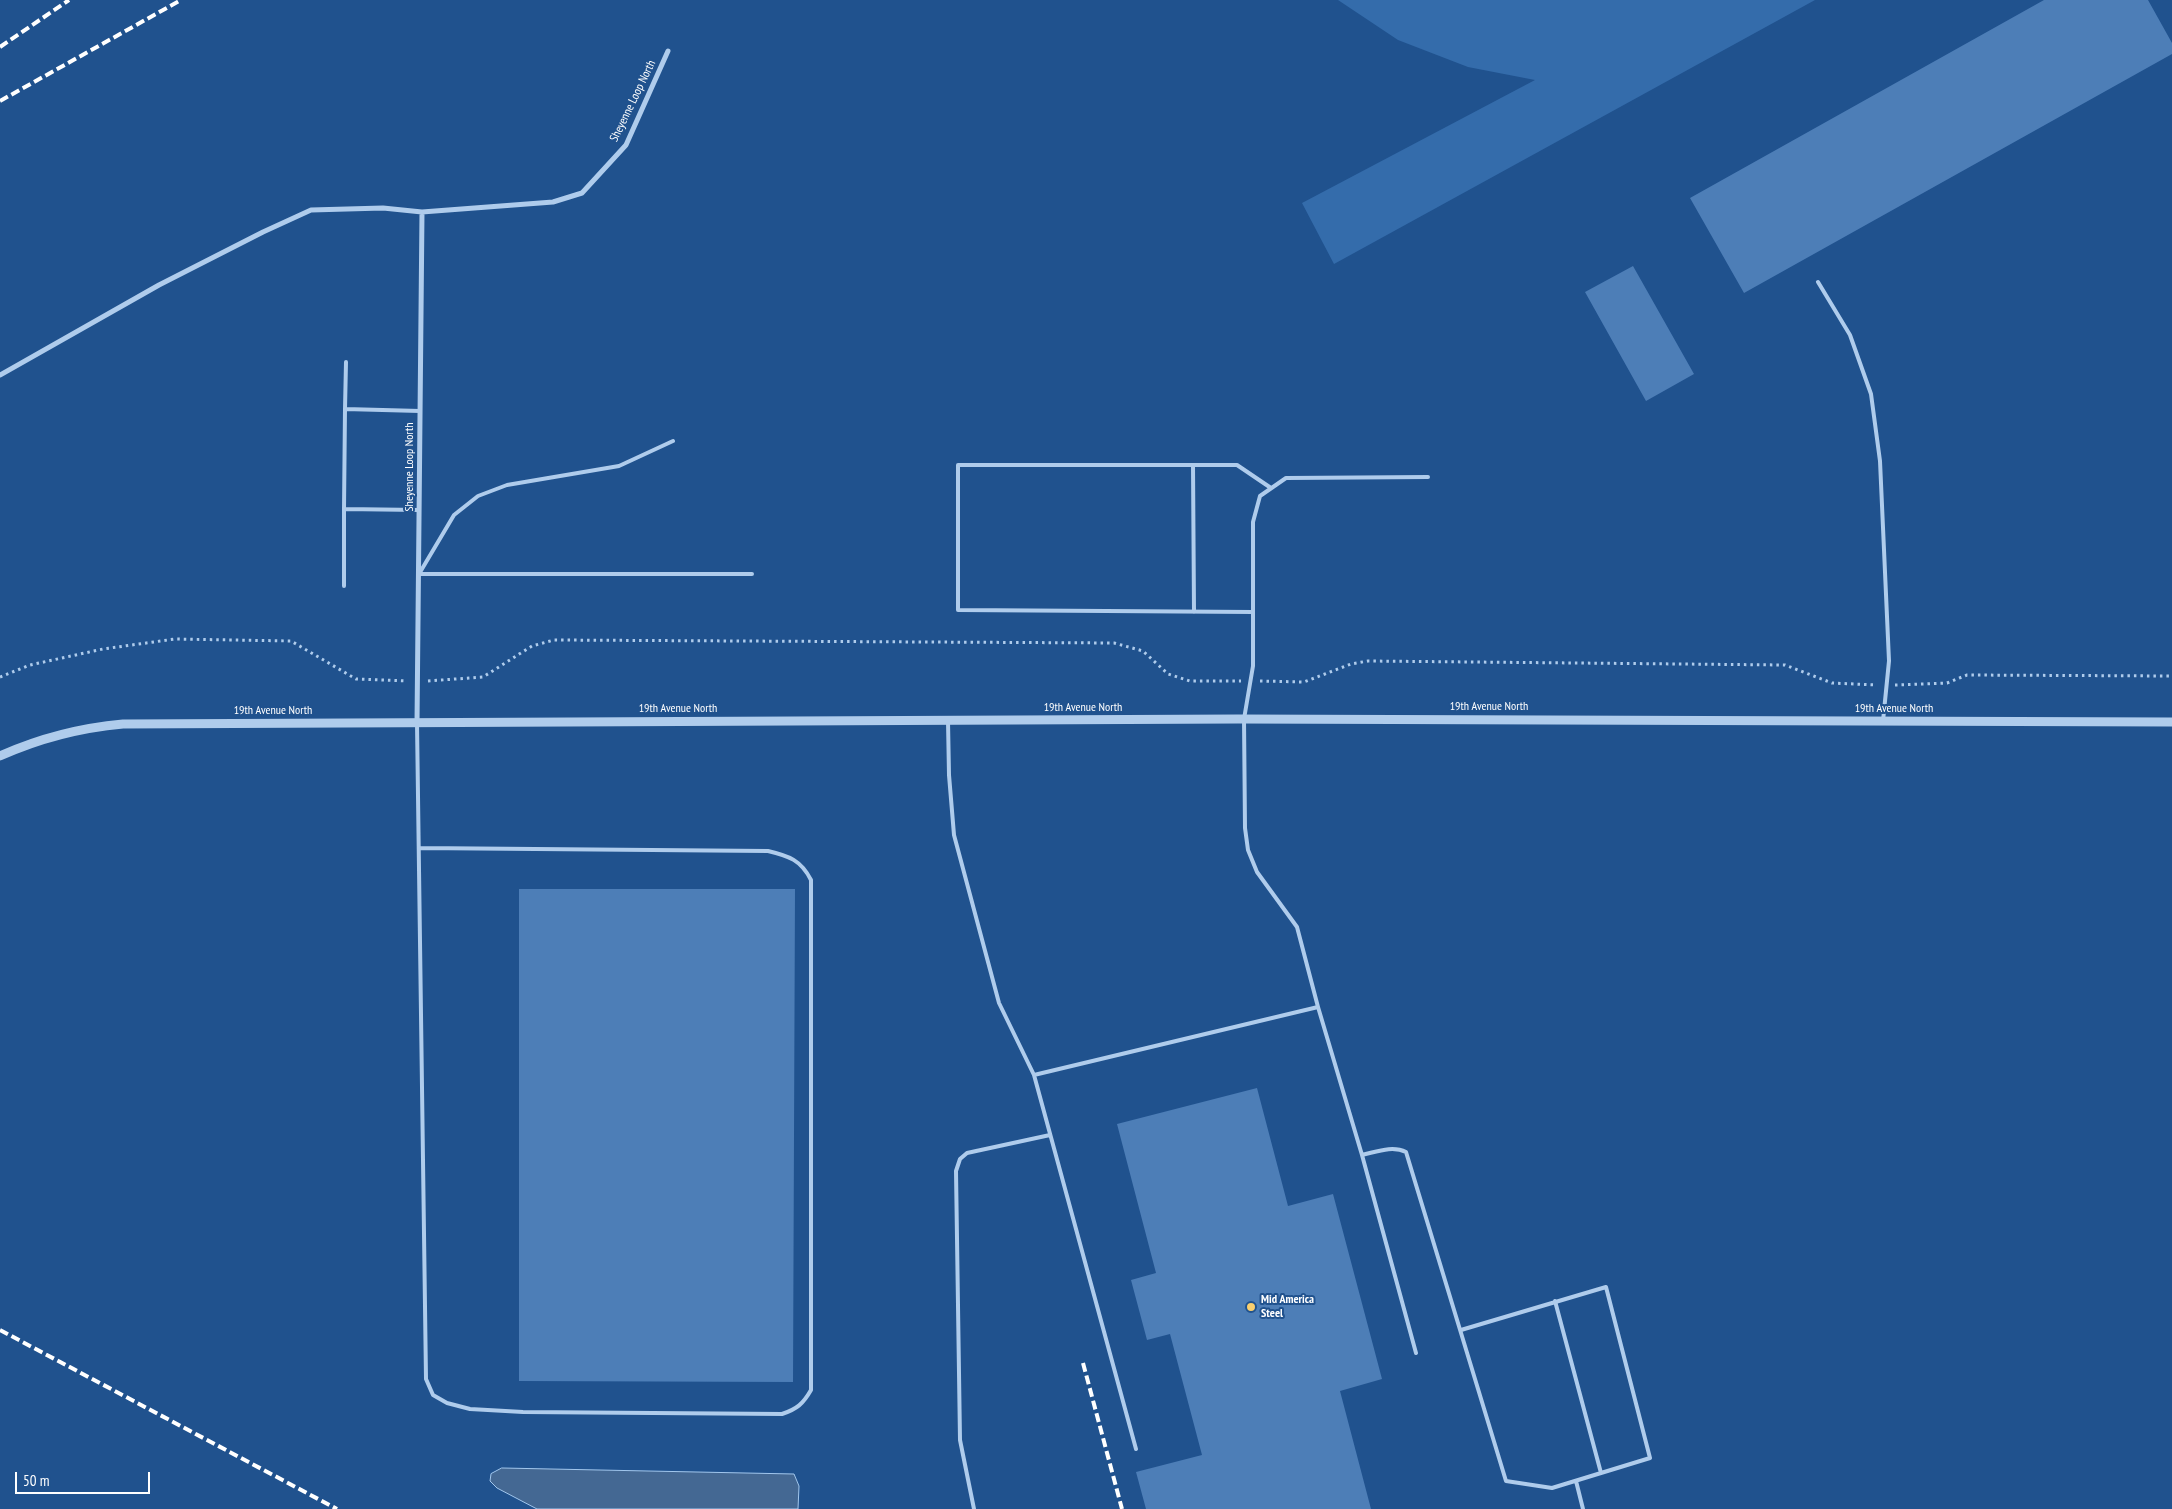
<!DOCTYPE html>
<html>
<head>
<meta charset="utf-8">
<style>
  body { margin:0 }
  #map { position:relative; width:2172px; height:1509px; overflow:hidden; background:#20528e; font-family:"PT Sans Narrow",sans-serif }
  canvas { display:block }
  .scale { position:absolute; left:15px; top:1472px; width:135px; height:22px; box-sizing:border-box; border:2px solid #fff; border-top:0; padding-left:6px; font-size:15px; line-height:18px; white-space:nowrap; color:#fff; -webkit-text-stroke:4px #20528e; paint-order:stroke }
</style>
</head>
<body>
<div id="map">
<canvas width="2172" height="1509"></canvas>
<div class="scale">50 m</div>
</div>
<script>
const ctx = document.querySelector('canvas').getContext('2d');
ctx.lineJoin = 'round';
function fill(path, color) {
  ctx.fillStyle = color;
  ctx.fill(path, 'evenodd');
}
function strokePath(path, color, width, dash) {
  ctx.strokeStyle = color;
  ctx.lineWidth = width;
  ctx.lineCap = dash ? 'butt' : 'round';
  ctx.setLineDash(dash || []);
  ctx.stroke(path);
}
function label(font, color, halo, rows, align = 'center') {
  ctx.font = font + ' "PT Sans Narrow",sans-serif';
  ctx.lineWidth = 4;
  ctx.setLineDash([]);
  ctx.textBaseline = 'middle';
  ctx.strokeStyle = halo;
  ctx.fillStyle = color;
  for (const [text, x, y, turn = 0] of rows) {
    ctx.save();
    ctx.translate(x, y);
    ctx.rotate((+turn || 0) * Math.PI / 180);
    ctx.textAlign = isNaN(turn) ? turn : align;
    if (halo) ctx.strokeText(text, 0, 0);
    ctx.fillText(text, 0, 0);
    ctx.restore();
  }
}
fill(new Path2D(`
  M1338 0H1815L1334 264 1302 203 1535 80 1468 67 1398 40Z`), '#346cab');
const water = new Path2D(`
  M502 1468 794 1474 799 1486 798 1509H537L497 1488 490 1481 491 1474Z`);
fill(water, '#446893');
strokePath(water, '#a2c7ed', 1);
fill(new Path2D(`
  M2044 0H2148L2172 43V54L1744 293 1690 198Z
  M1633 266 1694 374 1646 401 1585 292Z
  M519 889H795L793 1382 519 1381Z
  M1257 1088 1288 1206 1333 1194 1382 1379 1340 1391 1371 1509H1146L1136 1472 1202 1455 1170 1334 1147 1340 1131 1280 1156 1273 1117 1124Z`), '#4d7eb7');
strokePath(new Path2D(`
  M0 677 30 665 103 649 175 639 291 641 356 679 407 681
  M428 681 483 677 532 646 554 640 1114 643 1143 651 1168 674 1190 681H1241
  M1260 681 1304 682 1351 664 1368 661 1785 665 1832 683 1876 685
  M1895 685 1947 683 1967 675 2172 676`), '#afccec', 3, [2.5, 4]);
strokePath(new Path2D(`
  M1818 282 1850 335 1871 394 1880 461 1889 661 1883 721
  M345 409 346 362
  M1193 465 1194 612
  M344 509V586
  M419 510 344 509 345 409 420 411
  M419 574H752
  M419 574 454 515 478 496 507 485 619 466 673 441
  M1253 612 958 610V465H1237L1271 488
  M948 721 949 775 954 835 999 1003 1034 1075 1318 1007 1297 927 1257 872 1248 850 1245 828 1244 719 1253 666V522L1260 496 1286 478 1428 477
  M417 723 426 1379 433 1395 447 1403 470 1409 523 1412 782 1414C797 1409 803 1404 811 1390V880C801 860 789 856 768 851L419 848
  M1318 1007 1362 1155 1416 1353
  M1034 1075 1136 1449
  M1362 1155C1376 1152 1392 1145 1406 1152L1506 1481 1552 1488 1650 1458 1606 1287 1461 1330
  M1555 1301 1601 1473
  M1576 1481 1583 1509
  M974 1509 960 1440 956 1171 960 1159 967 1153 1050 1135`), '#afccec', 4);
strokePath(new Path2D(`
  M0 375 159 285 263 232 311 210 383 208 422 212 553 202 582 193 626 145 668 51
  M417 723 422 212`), '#afccec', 5);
strokePath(new Path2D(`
  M0 756C40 738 79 728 123 724L1238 719 2172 722`), '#afccec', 9);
strokePath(new Path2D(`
  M0 47 69 0
  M0 101 181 0
  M0 1330 337 1509
  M1083 1363 1122 1509`), '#fff', 4, [9, 4]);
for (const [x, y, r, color] of [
  [1251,1307,5,"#f9cf6f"]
]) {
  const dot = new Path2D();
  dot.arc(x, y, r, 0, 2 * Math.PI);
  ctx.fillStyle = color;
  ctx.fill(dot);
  strokePath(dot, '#20528e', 2);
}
label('12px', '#fff', '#20528e', [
  ["Sheyenne Loop North",633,101,-64],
  ["Sheyenne Loop North",410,467,-90],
  ["19th Avenue North",1489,707],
  ["19th Avenue North",1083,708],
  ["19th Avenue North",678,709],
  ["19th Avenue North",1894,709],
  ["19th Avenue North",273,711]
]);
label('bold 12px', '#fff', '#20528e', [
  ["Mid America",1261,1300],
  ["Steel",1261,1314]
], 'left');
</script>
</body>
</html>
